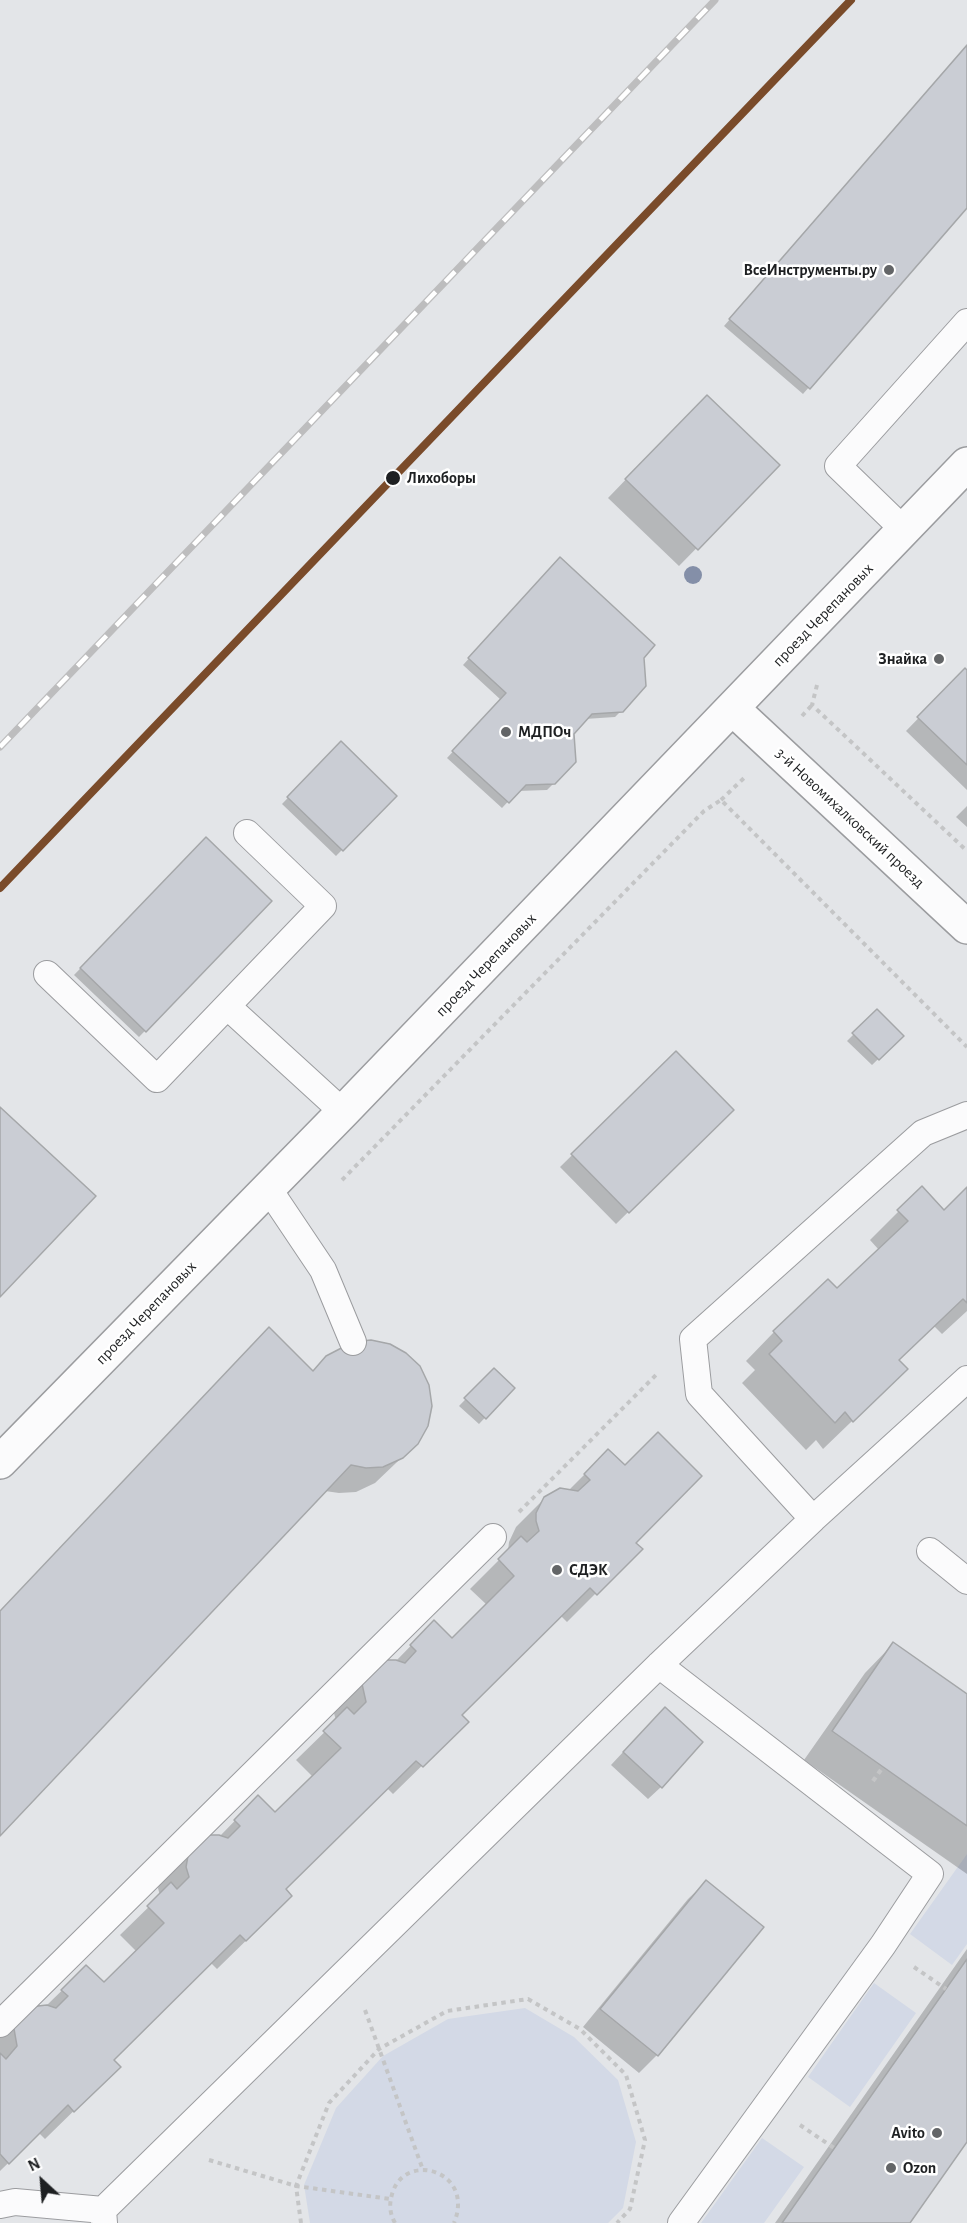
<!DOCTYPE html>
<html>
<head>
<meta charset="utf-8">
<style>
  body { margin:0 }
  #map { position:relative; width:967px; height:2223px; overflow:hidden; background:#e3e5e8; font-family:"Alegreya Sans",sans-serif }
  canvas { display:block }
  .north { position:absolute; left:12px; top:2151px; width:60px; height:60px; -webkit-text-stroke:4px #fff; paint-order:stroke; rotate:334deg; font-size:16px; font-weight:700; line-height:24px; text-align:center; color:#1e2022 }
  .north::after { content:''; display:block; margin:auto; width:21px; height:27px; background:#1e2022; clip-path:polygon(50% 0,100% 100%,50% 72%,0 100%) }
</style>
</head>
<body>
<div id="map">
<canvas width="967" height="2223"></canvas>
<div class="north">N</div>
</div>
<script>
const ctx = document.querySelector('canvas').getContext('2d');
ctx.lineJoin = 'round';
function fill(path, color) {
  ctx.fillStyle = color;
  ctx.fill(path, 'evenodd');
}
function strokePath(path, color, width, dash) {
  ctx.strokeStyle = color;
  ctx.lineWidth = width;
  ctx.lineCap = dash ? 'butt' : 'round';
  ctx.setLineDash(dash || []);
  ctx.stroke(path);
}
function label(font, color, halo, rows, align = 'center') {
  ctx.font = font + ' "Alegreya Sans",sans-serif';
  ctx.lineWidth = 5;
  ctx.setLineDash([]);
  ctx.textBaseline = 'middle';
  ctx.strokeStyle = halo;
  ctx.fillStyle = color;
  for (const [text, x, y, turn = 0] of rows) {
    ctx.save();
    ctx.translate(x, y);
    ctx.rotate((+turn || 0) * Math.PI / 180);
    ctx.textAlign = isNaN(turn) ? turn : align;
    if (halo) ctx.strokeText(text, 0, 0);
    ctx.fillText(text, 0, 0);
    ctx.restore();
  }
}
fill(new Path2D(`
  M967 1854V1944L952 1965 910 1934Z
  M874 1983 916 2013 850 2107 808 2077Z
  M525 2008 574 2037 618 2080 636 2142 623 2208 608 2223H310L304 2185 336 2108 383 2056 448 2019Z
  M762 2138 804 2167 764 2223H701Z`), '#d3d9e6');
fill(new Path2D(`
  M967 46V206L803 394 724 326Z
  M689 414 778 465 679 566 608 498Z
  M554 565 642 657 621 711 615 717 585 719 572 733 554 783 547 790 518 791 502 808 447 758 501 700 463 665Z
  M965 670 967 672V790L906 731Z
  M341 743 395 796 336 856 282 804Z
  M967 806V827L956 817Z
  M206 839 270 901 139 1037 74 975Z
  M877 1011 902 1036 872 1065 847 1041Z
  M676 1053 732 1110 616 1224 560 1167Z
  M922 1188 944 1212 967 1190V1311L942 1334 934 1326 898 1360 877 1397 823 1449 816 1440 806 1450 742 1383 755 1370 746 1361 774 1332 837 1290 879 1250 870 1240Z
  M494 1370 513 1388 479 1424 459 1406Z
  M312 1372 417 1443 375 1483 356 1492 339 1493 325 1491 0 1834V1612Z
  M608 1451 634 1543 640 1549 567 1622 560 1615 460 1715 438 1750 393 1794 387 1788 284 1890 262 1925 217 1969 210 1962 112 2060 90 2095 45 2139 39 2133 0 2171V2038L29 2009 46 2006 86 1967 104 1984 137 1952 120 1935 160 1896 158 1888 161 1880 195 1844 220 1836 258 1797 275 1814 313 1777 296 1760 336 1721 334 1713 337 1705 371 1669 395 1662 434 1622 452 1640 487 1605 470 1589 508 1551 509 1542 516 1527 545 1498 568 1491Z
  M893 1644 967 1696V1874L804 1760 865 1673Z
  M652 1721 661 1787 648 1799 611 1765Z
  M706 1882 762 1928 657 2055 639 2073 583 2027 688 1899Z
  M967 1949V2139L908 2223H775Z`), '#0003');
const building = new Path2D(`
  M967 45V208L810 389 729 319Z
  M707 395 780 465 698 550 625 479Z
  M560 557 655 645 644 658 646 686 623 712 592 714 574 734 576 762 555 784 526 785 509 803 452 751 506 693 468 658Z
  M965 668 967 670V765L917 717Z
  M341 741 397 796 343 851 287 797Z
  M206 837 272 901 146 1032 80 968Z
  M877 1009 904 1036 879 1060 852 1033Z
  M676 1051 734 1110 629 1213 571 1154Z
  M0 1107 96 1196 0 1297Z
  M922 1186 944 1210 967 1187V1303L963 1299 899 1360 908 1369 853 1422 845 1412 835 1423 769 1354 782 1341 773 1331 828 1279 837 1288 908 1221 897 1210Z
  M269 1327 313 1371 326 1356 353 1342 371 1340 390 1344 406 1353 420 1366 429 1385 432 1406 428 1426 418 1444 403 1458 383 1467 366 1468 351 1465 0 1836V1611Z
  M494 1368 515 1388 486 1419 464 1398Z
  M658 1432 702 1476 636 1543 643 1549 597 1595 590 1588 462 1715 469 1722 423 1767 416 1761 286 1889 292 1896 246 1941 240 1935 114 2060 121 2067 74 2112 68 2105 9 2164 0 2154V2053L6 2059 17 2046 14 2029 17 2020 29 2007 47 2005 56 2008 68 1996 61 1990 86 1965 104 1982 164 1923 147 1906 171 1882 177 1889 189 1877 186 1867 189 1850 209 1835H219L228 1838 240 1826 234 1820 258 1795 275 1812 341 1748 323 1731 347 1707 354 1714 366 1702 362 1684 386 1660H396L405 1663 416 1651 410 1645 434 1620 452 1638 514 1576 498 1559 521 1536 527 1542 539 1531 536 1521V1513L544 1497 560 1488 578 1491 590 1480 584 1474 608 1449 625 1465Z
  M893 1642 967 1694V1826L832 1731Z
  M665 1707 703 1742 662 1788 623 1752Z
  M706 1880 764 1927 658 2056 600 2009Z
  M967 1959V2142L910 2223H782Z`);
fill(building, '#cacdd4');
strokePath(building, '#a5a7a9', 1.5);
const lane = new Path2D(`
  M904 530 838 466 967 322
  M247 833 323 906 227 1006 343 1112
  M47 974 157 1079 227 1006
  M967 1115 923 1133 693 1339 699 1394 813 1519 967 1379
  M268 1188 323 1270 353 1342
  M930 1551 967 1581
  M659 1665 930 1874 883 1945 681 2223
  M0 2024 493 1537
  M0 2205 15 2202 103 2210 104 2223
  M103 2210 659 1665 813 1519`);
const street = new Path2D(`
  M733 709 967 927
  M0 1462 343 1112 967 464`);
strokePath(lane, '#9b9c9f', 28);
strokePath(street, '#9b9c9f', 36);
strokePath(new Path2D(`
  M817 685 812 705 967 851
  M802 716 812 705
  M721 800 744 778
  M342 1180 704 811 721 800 967 1047
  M519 1512 656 1375
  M873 1781 883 1767
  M914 1967 946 1989
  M365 2010 423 2170
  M800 2125 834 2148
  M209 2160 296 2186 390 2199
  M301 2223 296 2186 329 2103 379 2049 447 2011 528 1999 580 2029 626 2075 645 2140 630 2209 617 2223
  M395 2223C389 2212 389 2203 393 2191 408 2151 475 2172 454 2223`), '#c4c5c6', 4, [4.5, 4.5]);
strokePath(lane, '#fbfbfc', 26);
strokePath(street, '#fbfbfc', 33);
const rail = new Path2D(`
  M0 747 715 0`);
strokePath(rail, '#bdbdbe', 7);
strokePath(rail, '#fff', 4.5, [14]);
strokePath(new Path2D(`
  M0 888 851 0`), '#7a4b2a', 8);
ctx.fillStyle = '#848fa8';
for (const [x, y] of [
  [693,575]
]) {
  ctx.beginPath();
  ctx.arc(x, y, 9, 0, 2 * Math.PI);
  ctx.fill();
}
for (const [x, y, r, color] of [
  [889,270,6,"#636567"],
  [393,478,8,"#1e2022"],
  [939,659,6,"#636567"],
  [506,732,6,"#636567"],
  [557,1570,6,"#636567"],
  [937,2133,6,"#636567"],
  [891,2168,6,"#636567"]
]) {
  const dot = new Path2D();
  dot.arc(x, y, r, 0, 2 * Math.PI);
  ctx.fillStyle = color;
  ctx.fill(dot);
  strokePath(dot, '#fff', 2);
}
label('bold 16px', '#1e2022', '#fff', [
  ["ВсеИнструменты.ру",877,270],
  ["Знайка",927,659],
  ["МДПОч",518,732,"left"],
  ["СДЭК",569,1570,"left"],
  ["Avito",925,2133],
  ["Ozon",903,2168,"left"]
], 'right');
label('bold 16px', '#1e2022', '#fff', [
  ["Лихоборы",407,478]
], 'left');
label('16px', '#1e2022', '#fff', [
  ["проезд Черепановых",823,615,-46],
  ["3-й Новомихалковский проезд",850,818,43],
  ["проезд Черепановых",486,965,-46],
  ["проезд Черепановых",146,1313,-46]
]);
</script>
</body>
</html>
